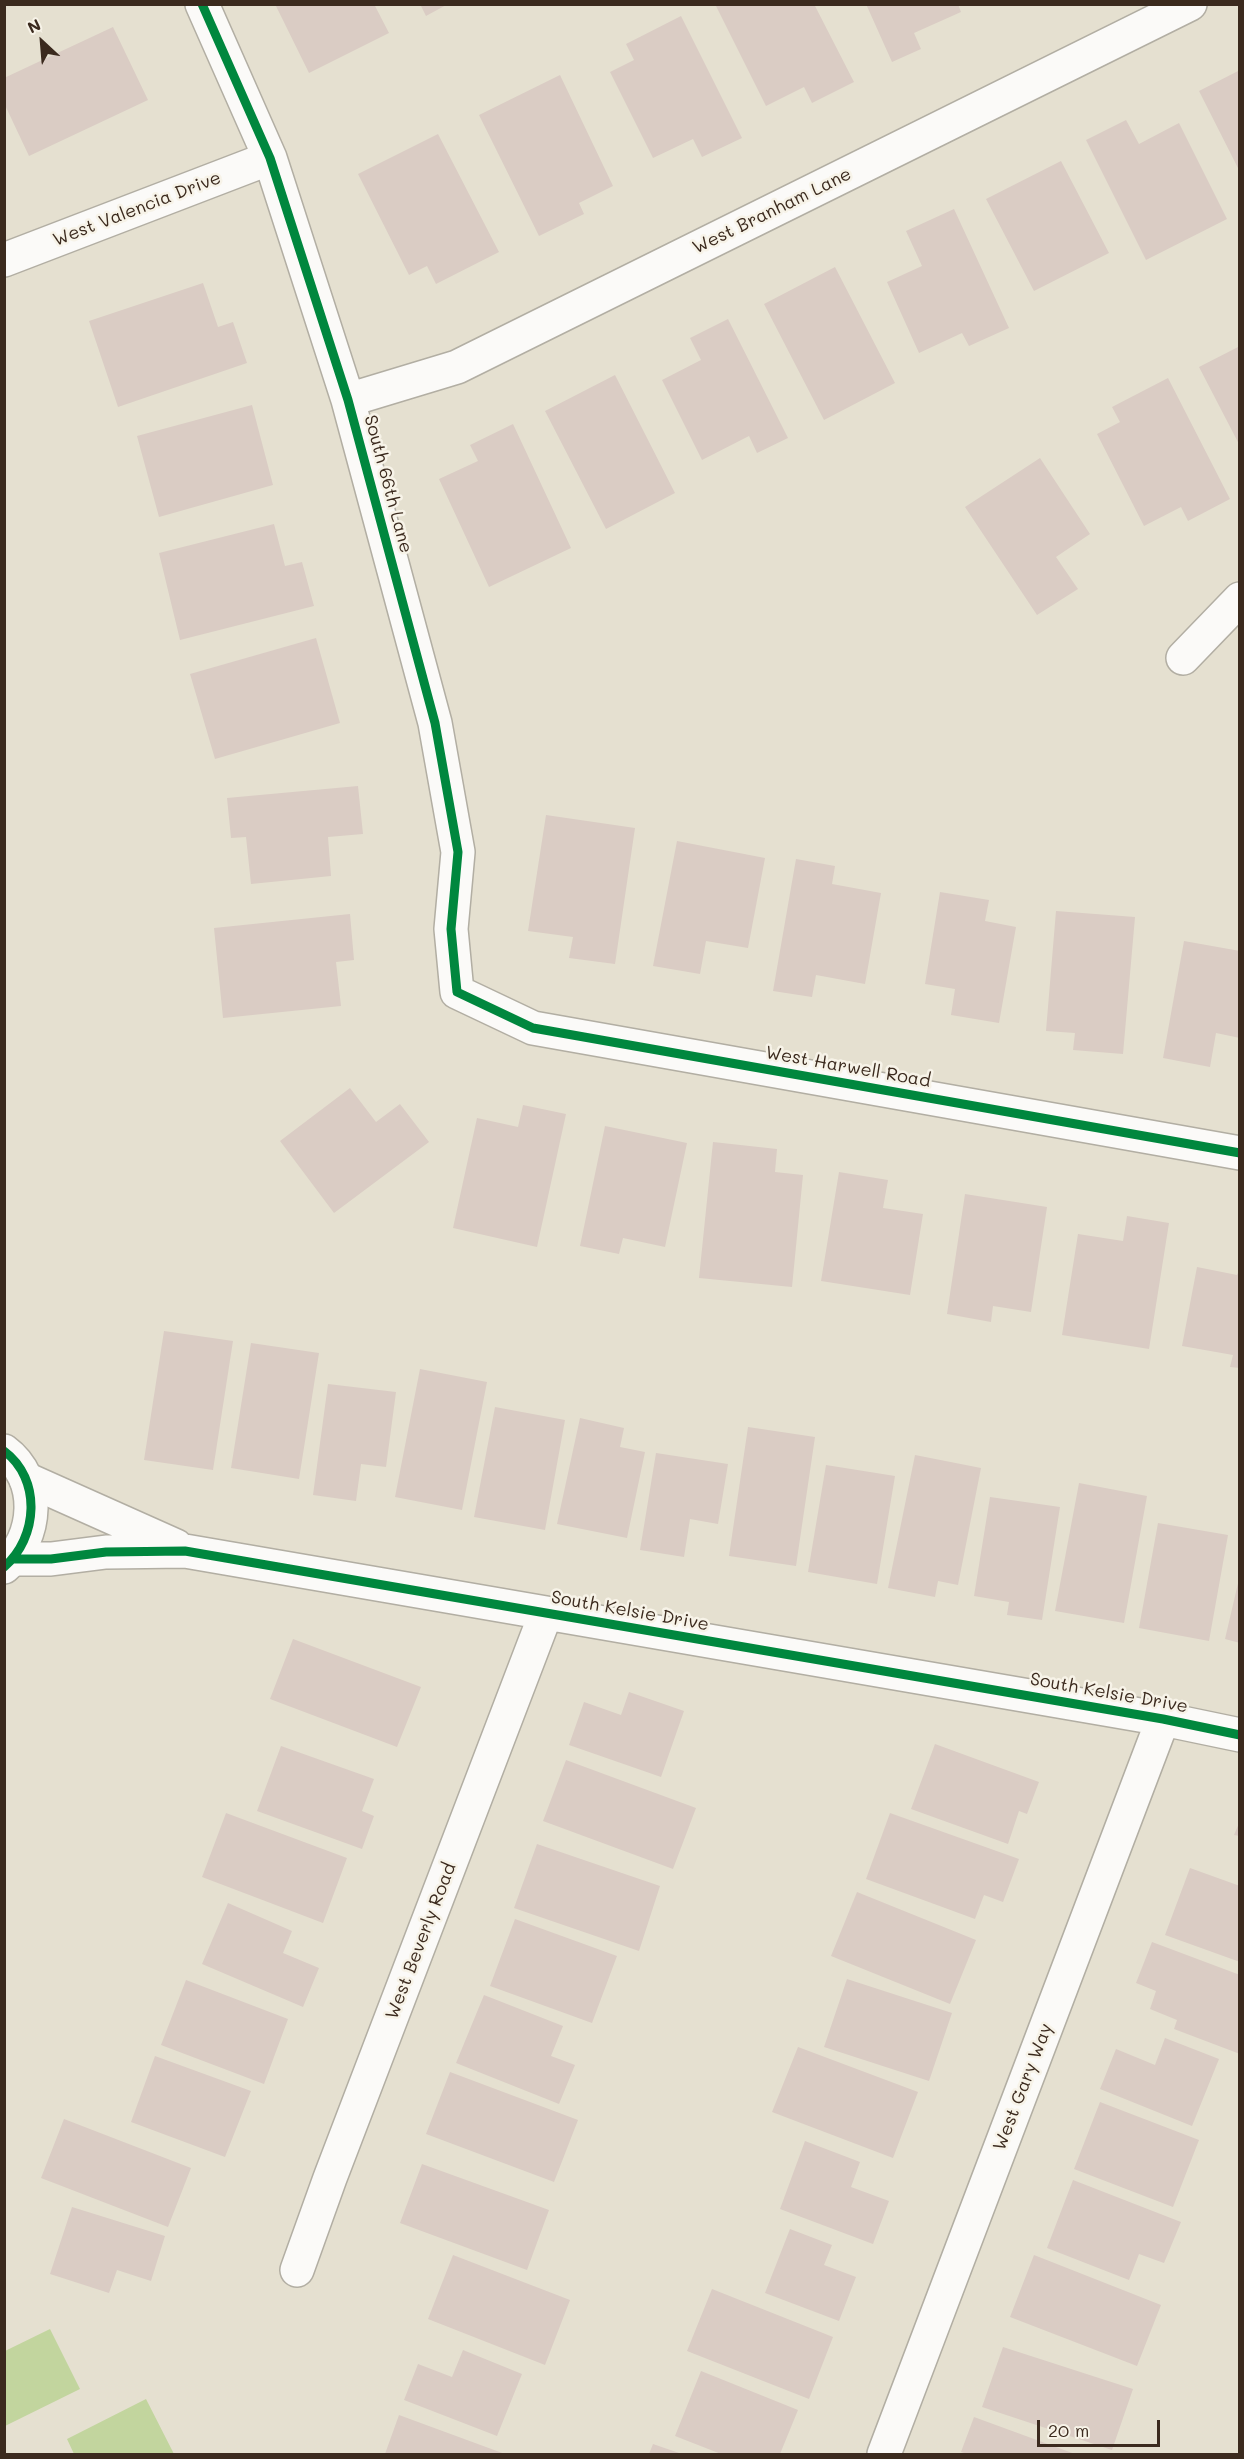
<!DOCTYPE html>
<html>
<head>
<meta charset="utf-8">
<style>
  body { margin:0 }
  #map { position:relative; width:1244px; height:2459px; overflow:hidden; background:#e5e0d0; font-family:Mali,sans-serif }
  canvas { display:block }
  .frame { position:absolute; inset:0; border:6px solid #3b2a1e; pointer-events:none }
  .north { position:absolute; left:12px; top:12px; width:60px; height:60px; -webkit-text-stroke:4px #f7f3e8; paint-order:stroke; rotate:334deg; font-size:16px; font-weight:700; line-height:24px; text-align:center; color:#3b2a1e }
  .north::after { content:''; display:block; margin:auto; width:21px; height:27px; background:#3b2a1e; clip-path:polygon(50% 0,100% 100%,50% 72%,0 100%) }
  .scale { position:absolute; left:1037px; top:2420px; width:123px; height:27px; box-sizing:border-box; border:3px solid #3b2a1e; border-top:0; padding-left:8px; font-size:18px; line-height:21px; white-space:nowrap; color:#3b2a1e; -webkit-text-stroke:4px #f7f3e8; paint-order:stroke }
</style>
</head>
<body>
<div id="map">
<canvas width="1244" height="2459"></canvas>
<div class="frame"></div>
<div class="north">N</div>
<div class="scale">20 m</div>
</div>
<script>
const ctx = document.querySelector('canvas').getContext('2d');
ctx.lineJoin = 'round';
function fill(path, color) {
  ctx.fillStyle = color;
  ctx.fill(path, 'evenodd');
}
function strokePath(path, color, width, dash) {
  ctx.strokeStyle = color;
  ctx.lineWidth = width;
  ctx.lineCap = dash ? 'butt' : 'round';
  ctx.setLineDash(dash || []);
  ctx.stroke(path);
}
function label(font, color, halo, rows, align = 'center') {
  ctx.font = font + ' Mali,sans-serif';
  ctx.lineWidth = 5;
  ctx.setLineDash([]);
  ctx.textBaseline = 'middle';
  ctx.strokeStyle = halo;
  ctx.fillStyle = color;
  for (const [text, x, y, turn = 0] of rows) {
    ctx.save();
    ctx.translate(x, y);
    ctx.rotate((+turn || 0) * Math.PI / 180);
    ctx.textAlign = isNaN(turn) ? turn : align;
    if (halo) ctx.strokeText(text, 0, 0);
    ctx.fillText(text, 0, 0);
    ctx.restore();
  }
}
fill(new Path2D(`
  M50 2329 80 2389 5 2426V2351Z
  M146 2399 174 2454H74L67 2439Z`), '#c2d59e');
fill(new Path2D(`
  M275 4H374L389 33 309 73Z
  M420 4H448L426 16Z
  M715 4H814L854 82 812 103 804 87 766 106Z
  M866 4H958L961 12 914 33 921 49 892 62Z
  M681 16 742 138 702 157 693 139 653 158 610 72 634 60 626 44Z
  M113 27 148 100 29 156 4 103V78Z
  M1240 70V172L1199 91Z
  M560 75 613 186 579 203 584 214 539 236 479 115Z
  M1126 120 1139 144 1179 123 1227 219 1146 260 1086 140Z
  M438 134 499 252 436 284 427 266 409 275 358 174Z
  M1061 161 1109 253 1034 291 986 199Z
  M954 209 1009 328 969 346 962 333 919 353 887 282 922 266 906 231Z
  M835 267 895 383 824 420 764 304Z
  M203 283 218 327 233 322 247 363 118 407 89 321Z
  M728 319 788 438 757 453 749 436 702 460 662 380 701 360 690 338Z
  M1240 346V446L1199 367Z
  M615 375 675 493 606 529 545 411Z
  M1168 378 1230 499 1188 521 1181 507 1144 526 1097 434 1120 422 1112 407Z
  M252 405 273 485 159 517 137 436Z
  M513 424 571 548 489 587 439 479 478 461 470 445Z
  M1040 458 1090 534 1056 557 1078 589 1037 615 965 507Z
  M274 524 285 566 302 562 314 606 180 640 159 553Z
  M316 638 340 723 215 759 190 674Z
  M358 786 363 834 328 837 331 876 251 884 246 837 231 838 227 798Z
  M546 815 635 828 615 964 569 958 573 937 528 931Z
  M677 841 765 858 748 948 706 941 700 974 653 966Z
  M796 859 835 866 832 884 881 893 865 984 816 975 812 997 773 991Z
  M940 892 989 900 985 921 1016 927 999 1023 951 1015 955 989 925 984Z
  M1056 911 1135 917 1123 1054 1073 1050 1075 1033 1046 1031Z
  M350 914 354 960 336 962 341 1006 223 1018 214 928Z
  M1184 941 1240 951V1038L1216 1033 1210 1067 1163 1058Z
  M350 1088 376 1122 400 1104 429 1142 334 1213 280 1141Z
  M523 1105 566 1114 537 1247 453 1228 477 1118 518 1127Z
  M605 1126 687 1143 665 1247 623 1238 619 1254 580 1246Z
  M713 1142 777 1149 775 1172 803 1175 792 1287 699 1278Z
  M839 1172 888 1180 883 1208 923 1214 910 1295 821 1281Z
  M965 1194 1047 1207 1031 1312 993 1306 991 1322 947 1314Z
  M1127 1216 1169 1223 1149 1349 1062 1335 1078 1234 1123 1241Z
  M1197 1267 1237 1275 1240 1269V1368L1230 1367 1233 1355 1182 1346Z
  M164 1331 233 1341 213 1470 144 1460Z
  M251 1343 319 1353 299 1479 231 1468Z
  M420 1369 487 1382 462 1510 395 1497Z
  M328 1384 396 1392 386 1467 361 1464 356 1501 313 1495Z
  M495 1407 565 1420 545 1530 474 1517Z
  M580 1418 624 1428 620 1447 645 1452 627 1538 557 1524Z
  M748 1427 815 1437 796 1566 729 1556Z
  M656 1453 728 1464 718 1524 690 1519 684 1557 640 1550Z
  M915 1455 981 1468 958 1585 938 1581 935 1597 888 1588Z
  M826 1465 895 1476 877 1584 808 1572Z
  M1079 1483 1147 1496 1124 1623 1055 1611Z
  M990 1497 1060 1507 1042 1620 1007 1615 1009 1602 974 1596Z
  M1158 1523 1228 1535 1209 1641 1139 1628Z
  M1239 1579H1240V1643L1225 1639Z
  M293 1639 421 1687 397 1747 270 1699Z
  M629 1692 684 1711 661 1777 569 1745 584 1702 621 1715Z
  M935 1744 1039 1782 1027 1814 1019 1811 1008 1844 911 1809Z
  M281 1746 374 1779 362 1811 374 1816 362 1849 257 1811Z
  M566 1760 696 1808 673 1869 543 1821Z
  M226 1813 347 1858 323 1923 202 1877Z
  M890 1813 1019 1859 1003 1902 984 1895 975 1919 866 1879Z
  M1240 1821V1836L1234 1835Z
  M537 1844 660 1886 639 1951 514 1908Z
  M1190 1868 1240 1886V1962L1165 1935Z
  M857 1892 976 1940 950 2004 831 1956Z
  M228 1903 292 1931 283 1953 319 1968 303 2007 202 1964Z
  M515 1919 617 1956 592 2023 490 1986Z
  M1152 1942 1240 1975V2054L1174 2029 1177 2020 1150 2009 1156 1991 1136 1983Z
  M847 1979 952 2013 929 2081 824 2047Z
  M186 1980 288 2019 264 2084 161 2045Z
  M484 1995 563 2026 551 2056 575 2065 559 2104 456 2063Z
  M1165 2038 1219 2059 1192 2126 1100 2089 1116 2049 1155 2065Z
  M798 2047 918 2092 893 2158 772 2112Z
  M155 2056 251 2091 225 2157 131 2122Z
  M450 2072 578 2120 554 2182 426 2134Z
  M1100 2102 1199 2140 1173 2207 1074 2169Z
  M64 2119 191 2168 168 2227 41 2178Z
  M805 2141 860 2162 851 2187 889 2201 873 2244 780 2209Z
  M422 2164 549 2210 527 2270 400 2223Z
  M1073 2180 1181 2222 1164 2263 1139 2254 1129 2280 1047 2248Z
  M72 2207 165 2236 151 2281 117 2270 109 2293 50 2274Z
  M790 2229 832 2245 824 2265 856 2277 839 2321 765 2293Z
  M453 2255 570 2300 545 2365 428 2319Z
  M1034 2255 1161 2305 1137 2366 1010 2317Z
  M712 2289 833 2337 809 2399 687 2351Z
  M1003 2347 1133 2389 1112 2450 982 2407Z
  M463 2350 522 2374 497 2436 404 2400 418 2364 452 2377Z
  M701 2371 798 2410 780 2454H721L675 2436Z
  M399 2415 505 2454H385Z
  M974 2417 1075 2454H967L961 2452Z
  M653 2444 682 2454H649Z`), '#daccc4');
const street = new Path2D(`
  M202 4 270 158 348 400 435 723 458 852 451 929 457 992 533 1028 1240 1153
  M4 260 270 158
  M348 400 457 367 1190 4
  M1183 658 1240 599
  M26 1479 176 1546
  M13 1559H51L106 1552 185 1551 1163 1719 1240 1735
  M297 2270 330 2178 546 1613
  M884 2454 1163 1719`);
const secondary = new Path2D(`
  M4 1451C42 1479 38 1538 4 1567`);
strokePath(street, '#b2aea3', 36);
strokePath(secondary, '#b2aea3', 36);
strokePath(street, '#fbfaf8', 33);
strokePath(secondary, '#fbfaf8', 33);
strokePath(new Path2D(`
  M202 4 270 158 348 400 435 723 458 852 451 929 457 992 533 1028 1240 1153
  M4 1451C42 1479 38 1538 4 1567
  M13 1559H51L106 1552 185 1551 1163 1719 1240 1735`), '#00873e', 9);
label('18px', '#3b2a1e', '#f7f3e8', [
  ["West Valencia Drive",137,209,-21],
  ["West Branham Lane",772,211,-26],
  ["South 66th Lane",388,484,75],
  ["West Harwell Road",848,1067,10],
  ["South Kelsie Drive",630,1611,10],
  ["South Kelsie Drive",1109,1693,10],
  ["West Beverly Road",421,1941,-69],
  ["West Gary Way",1023,2087,-69]
]);
</script>
</body>
</html>
